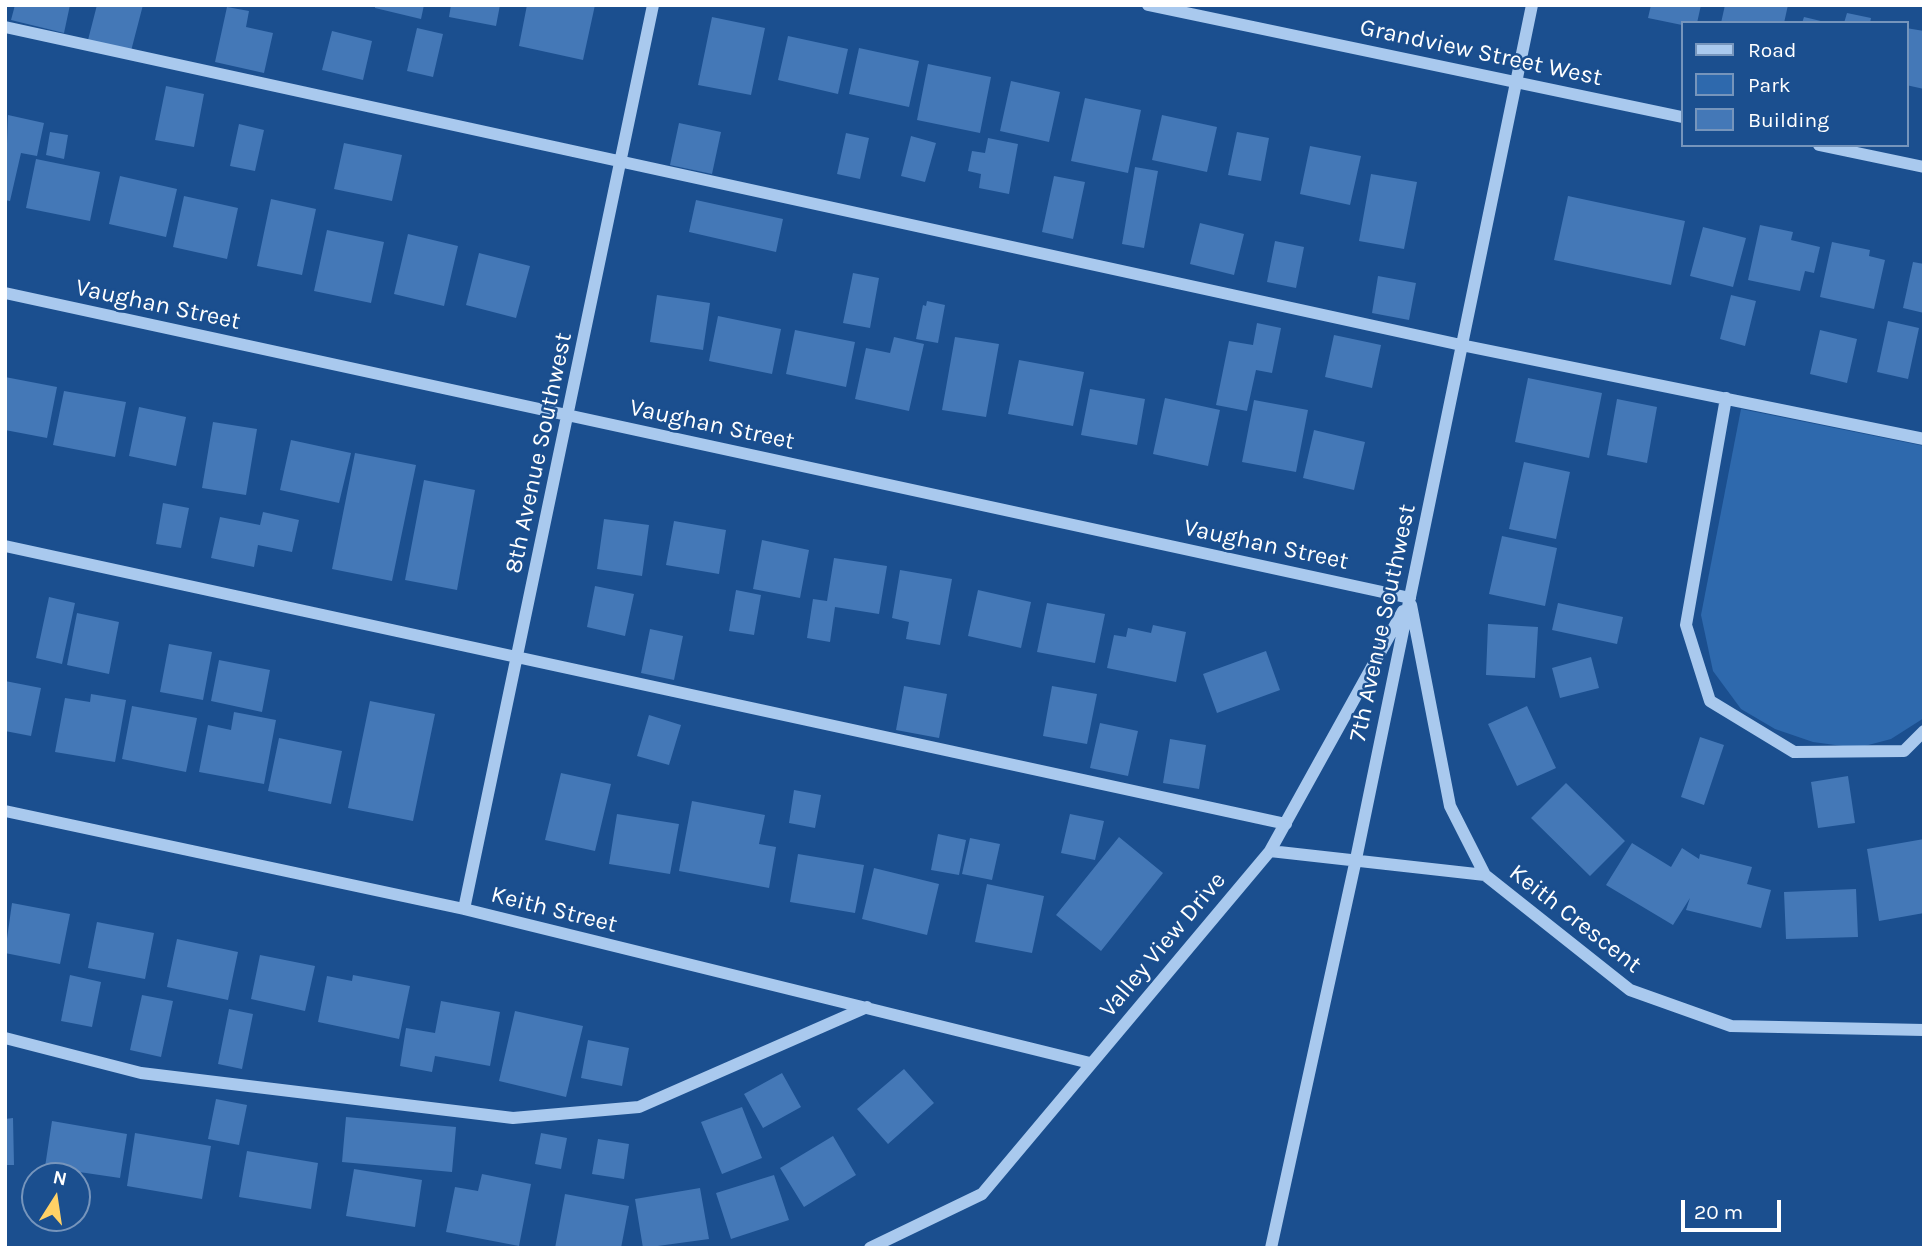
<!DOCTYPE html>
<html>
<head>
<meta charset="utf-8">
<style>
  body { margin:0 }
  #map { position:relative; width:1929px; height:1253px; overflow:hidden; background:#1b4f8f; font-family:Karla,sans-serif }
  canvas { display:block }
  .frame { position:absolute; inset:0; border:7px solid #fff; pointer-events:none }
  .legend { position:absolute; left:1681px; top:21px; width:228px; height:126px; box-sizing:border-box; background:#1b4f8f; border:2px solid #7695bc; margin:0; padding:9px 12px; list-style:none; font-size:21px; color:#fff }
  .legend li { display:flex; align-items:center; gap:14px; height:35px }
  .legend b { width:35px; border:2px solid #7695bc }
  .north { position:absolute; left:21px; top:1162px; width:70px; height:70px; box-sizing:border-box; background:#1b4f8f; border:2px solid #7695bc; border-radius:50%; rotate:12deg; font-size:19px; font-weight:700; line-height:28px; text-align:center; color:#fff }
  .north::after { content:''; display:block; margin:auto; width:24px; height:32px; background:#ffd166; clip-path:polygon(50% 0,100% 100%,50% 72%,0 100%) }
  .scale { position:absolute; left:1681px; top:1200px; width:100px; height:32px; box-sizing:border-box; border:4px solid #fff; border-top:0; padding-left:9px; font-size:21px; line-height:24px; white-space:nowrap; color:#fff; -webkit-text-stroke:5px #1b4f8f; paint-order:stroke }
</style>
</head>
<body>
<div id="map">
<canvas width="1929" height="1253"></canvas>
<div class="frame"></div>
<ul class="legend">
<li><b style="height:9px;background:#a9c9ee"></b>Road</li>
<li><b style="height:19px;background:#2e69ad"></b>Park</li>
<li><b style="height:19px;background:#4478b7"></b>Building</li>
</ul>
<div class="north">N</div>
<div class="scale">20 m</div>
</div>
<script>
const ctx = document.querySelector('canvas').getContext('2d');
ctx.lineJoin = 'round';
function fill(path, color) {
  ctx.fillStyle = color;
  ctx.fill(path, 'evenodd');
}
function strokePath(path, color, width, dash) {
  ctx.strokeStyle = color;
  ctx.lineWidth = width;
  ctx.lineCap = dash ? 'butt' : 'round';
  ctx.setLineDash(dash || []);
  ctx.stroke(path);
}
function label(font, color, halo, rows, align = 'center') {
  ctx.font = font + ' Karla,sans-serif';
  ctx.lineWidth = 5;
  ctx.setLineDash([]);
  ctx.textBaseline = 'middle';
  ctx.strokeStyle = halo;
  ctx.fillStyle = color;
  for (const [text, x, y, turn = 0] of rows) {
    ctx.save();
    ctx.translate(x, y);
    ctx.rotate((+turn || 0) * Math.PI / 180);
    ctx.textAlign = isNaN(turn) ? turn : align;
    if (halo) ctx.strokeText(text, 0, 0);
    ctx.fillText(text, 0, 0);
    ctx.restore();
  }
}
fill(new Path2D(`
  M1741 409 1924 446V718L1891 739 1857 748 1813 742 1775 729 1741 709 1713 671 1701 615Z`), '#2e69ad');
fill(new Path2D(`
  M15 5H70L64 33 11 20Z
  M97 5H143L131 51 88 40Z
  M375 5H424L421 19 375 8Z
  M451 5H500L496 26 449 17Z
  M527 5H595L583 60 519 46Z
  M1651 5H1701L1697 23H1682V25L1648 18Z
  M1725 5H1788L1784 23H1721Z
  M227 7 249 11 246 27 273 33 264 73 215 62Z
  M1847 13 1871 18 1870 23H1844Z
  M712 17 765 28 751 95 698 85Z
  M1804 17 1825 22V23H1802Z
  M417 28 443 34 433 77 407 71Z
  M1906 28 1924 31V89L1906 85Z
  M332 31 372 41 363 80 322 70Z
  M788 36 848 49 838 94 778 80Z
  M859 48 919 61 909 107 849 94Z
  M928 64 991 77 980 133 917 120Z
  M1011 81 1060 92 1049 142 1000 131Z
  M166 86 204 94 194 147 155 140Z
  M1085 98 1141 110 1128 173 1071 161Z
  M8 115 44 123 37 156 21 153 10 201 5 200Z
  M1162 115 1217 127 1207 172 1152 160Z
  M679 123 721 132 712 174 670 165Z
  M239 124 264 130 255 171 230 166Z
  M50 132 68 135 64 159 46 155Z
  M1237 132 1269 138 1261 181 1228 175Z
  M846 133 869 138 860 179 837 174Z
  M911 136 936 143 925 182 901 176Z
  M988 138 1018 144 1009 194 979 188 981 174 968 171 972 151 985 153Z
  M344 143 402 155 392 201 334 189Z
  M1310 146 1361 156 1350 205 1300 194Z
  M36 159 100 172 90 221 26 208Z
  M1135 167 1158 171 1144 248 1122 244Z
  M1371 174 1417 182 1404 249 1359 241Z
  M120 176 177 189 166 237 109 224Z
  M1054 176 1085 182 1073 239 1042 232Z
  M184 196 238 208 227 259 173 247Z
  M1568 196 1685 221 1671 285 1554 260Z
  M271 199 316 209 302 275 257 266Z
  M696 200 783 219 776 252 689 232Z
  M1200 223 1244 234 1234 275 1190 264Z
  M1760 225 1793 232 1791 240 1820 247 1814 273 1805 271 1800 291 1748 280Z
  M1703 227 1746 238 1733 287 1690 276Z
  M327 230 384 242 371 303 314 291Z
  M408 234 458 246 444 306 394 294Z
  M1275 241 1304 247 1296 288 1267 282Z
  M1832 242 1870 250 1869 256 1885 260 1874 309 1820 297Z
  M479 253 530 266 516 318 466 305Z
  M1913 262 1924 264V313L1903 308Z
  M853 273 879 278 870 328 843 323Z
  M1378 276 1416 283 1409 320 1372 313Z
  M657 295 710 303 703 350 650 342Z
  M1731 295 1756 301 1745 346 1720 339Z
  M927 301 945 305 938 343 916 339 923 305 926 306Z
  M718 316 781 329 772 374 709 361Z
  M1888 321 1919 328 1908 379 1877 372Z
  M1257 323 1281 328 1272 373 1256 370 1247 411 1216 405 1229 341 1253 345Z
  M795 330 855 342 846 387 786 374Z
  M1820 330 1857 339 1847 383 1810 374Z
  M1334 335 1381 345 1372 388 1325 377Z
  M894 337 924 344 909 411 855 399 866 348 890 353Z
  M955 337 999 344 986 417 942 410Z
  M1019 360 1084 372 1073 426 1008 414Z
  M5 377 57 387 47 438 5 430Z
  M1528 378 1602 393 1589 458 1515 442Z
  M1090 389 1145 399 1137 445 1081 435Z
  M64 391 126 402 115 457 53 445Z
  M1165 398 1220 410 1208 466 1153 454Z
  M1617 399 1657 407 1647 463 1607 455Z
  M1254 400 1308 410 1296 472 1242 462Z
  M139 407 186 417 176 466 129 456Z
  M213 422 257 429 246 495 202 488Z
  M1314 430 1365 442 1354 490 1303 478Z
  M291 440 351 453 339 503 280 490Z
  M355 453 416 465 392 581 332 569Z
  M1524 462 1570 472 1556 539 1509 529Z
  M424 480 475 490 457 590 405 580Z
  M163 503 189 508 181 548 156 544Z
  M263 512 299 520 292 552 258 545 254 567 211 558 220 517 260 525Z
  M604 519 649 525 642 576 597 569Z
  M674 521 726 530 719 574 666 565Z
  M1502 536 1557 548 1545 606 1489 594Z
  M762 540 809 550 800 598 753 589Z
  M834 558 887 566 879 614 835 607 830 642 807 638 813 599 827 601Z
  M900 570 952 579 940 645 906 639 909 622 892 618Z
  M595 586 634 594 625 636 587 627Z
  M736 590 761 595 754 635 729 631Z
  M978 590 1031 602 1021 648 968 636Z
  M49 597 75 603 62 664 36 658Z
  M1047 603 1105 614 1095 663 1037 652Z
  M1558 603 1623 617 1617 644 1552 630Z
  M77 613 119 622 109 674 67 665Z
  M1488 624 1538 627 1535 678 1486 675Z
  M1153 625 1186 632 1176 682 1107 668 1114 635 1126 637 1128 628 1151 633Z
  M650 629 683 636 674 680 641 673Z
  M169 644 212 652 203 700 160 692Z
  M1266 651 1280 690 1217 713 1203 674Z
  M1591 657 1599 688 1560 698 1552 668Z
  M219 660 270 670 262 712 211 701Z
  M5 681 41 688 31 736 5 731Z
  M904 686 947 694 939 738 896 730Z
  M1052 686 1097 694 1087 744 1043 736Z
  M91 694 126 700 115 762 55 752 65 698 90 702Z
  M370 701 435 714 413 821 348 808Z
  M132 706 197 718 186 772 122 759Z
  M1527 706 1556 768 1517 786 1488 724Z
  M234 712 276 720 264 784 199 772 208 725 231 730Z
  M649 715 681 725 669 765 637 756Z
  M1100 723 1138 731 1128 776 1090 768Z
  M1700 737 1724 745 1704 805 1681 797Z
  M279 738 342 751 331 804 268 791Z
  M1170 739 1206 745 1199 789 1163 783Z
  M561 773 611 784 595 851 545 840Z
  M1848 776 1855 823 1818 828 1811 782Z
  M1566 783 1625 841 1590 876 1531 818Z
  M794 790 821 795 815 828 789 823Z
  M692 801 765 815 759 844 776 847 769 888 679 871Z
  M617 814 679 824 670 874 609 864Z
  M1070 814 1104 821 1095 860 1061 853Z
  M938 834 966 840 959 875 931 870Z
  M1119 837 1163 873 1101 951 1056 915Z
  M970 838 1000 844 992 880 962 874Z
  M1924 839V913L1879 921 1867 849Z
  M1632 843 1671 867 1682 848 1699 859 1700 854 1752 867 1747 884 1771 890 1761 928 1686 910 1690 898 1673 925 1606 885Z
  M798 854 864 865 855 913 790 902Z
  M874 868 939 884 927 935 862 919Z
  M987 884 1044 896 1032 953 975 942Z
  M1856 889 1858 937 1786 939 1784 892Z
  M12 903 70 914 60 964 5 953Z
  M97 922 154 933 145 979 88 968Z
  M177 939 238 952 228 1000 167 987Z
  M260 955 315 966 305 1011 251 999Z
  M70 975 101 982 92 1027 61 1021Z
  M353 975 410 986 399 1039 318 1022 327 976 352 981Z
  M142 995 173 1001 161 1057 130 1050Z
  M441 1001 500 1012 490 1066 435 1056 432 1072 400 1066 406 1028 435 1033Z
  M229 1009 253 1014 242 1069 218 1064Z
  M515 1011 583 1026 566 1097 499 1081Z
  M588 1040 629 1048 622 1086 581 1078Z
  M904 1069 934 1103 888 1144 857 1109Z
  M782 1073 801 1107 763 1128 744 1094Z
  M216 1099 247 1105 239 1145 208 1139Z
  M742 1107 762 1158 722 1174 701 1122Z
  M346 1117 456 1127 452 1172 342 1162Z
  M13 1118 14 1165H5V1119Z
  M52 1121 127 1134 120 1178 45 1167Z
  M135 1133 211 1146 202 1199 127 1186Z
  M541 1133 567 1138 561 1169 535 1164Z
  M833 1136 856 1175 804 1207 780 1168Z
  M598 1139 629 1144 624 1179 592 1174Z
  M247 1151 318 1163 311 1209 239 1197Z
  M354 1169 422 1180 415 1227 346 1216Z
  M482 1174 531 1184 519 1246 446 1232 455 1187 478 1191Z
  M774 1175 789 1220 731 1239 716 1193Z
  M700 1188 709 1239 643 1248 635 1199Z
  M565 1194 629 1206 621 1248H555Z`), '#4478b7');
strokePath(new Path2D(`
  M1148 5 1682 117
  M5 27 1461 345 1924 439
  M1819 145 1924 167
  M5 293 1410 598
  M1726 398 1686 625 1710 701 1794 752 1904 751 1924 731
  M5 546 1286 824
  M1411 605 1450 806 1485 875 1630 990 1731 1026 1924 1030
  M5 811 464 909 1090 1063
  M1270 851 1485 875
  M464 909 653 5
  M5 1038 141 1073 513 1118 639 1107 867 1007
  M870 1248 982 1194 1270 851 1403 611
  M1271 1248 1356 859 1532 5`), '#a9c9ee', 12);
label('24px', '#fff', '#1b4f8f', [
  ["Grandview Street West",1481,53,12],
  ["Vaughan Street",158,305,12],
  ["Vaughan Street",712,425,12],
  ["8th Avenue Southwest",539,453,-78],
  ["Vaughan Street",1266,545,12],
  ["7th Avenue Southwest",1383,623,-78],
  ["Keith Street",554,910,14],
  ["Keith Crescent",1575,919,38],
  ["Valley View Drive",1163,945,-50]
]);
</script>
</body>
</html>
